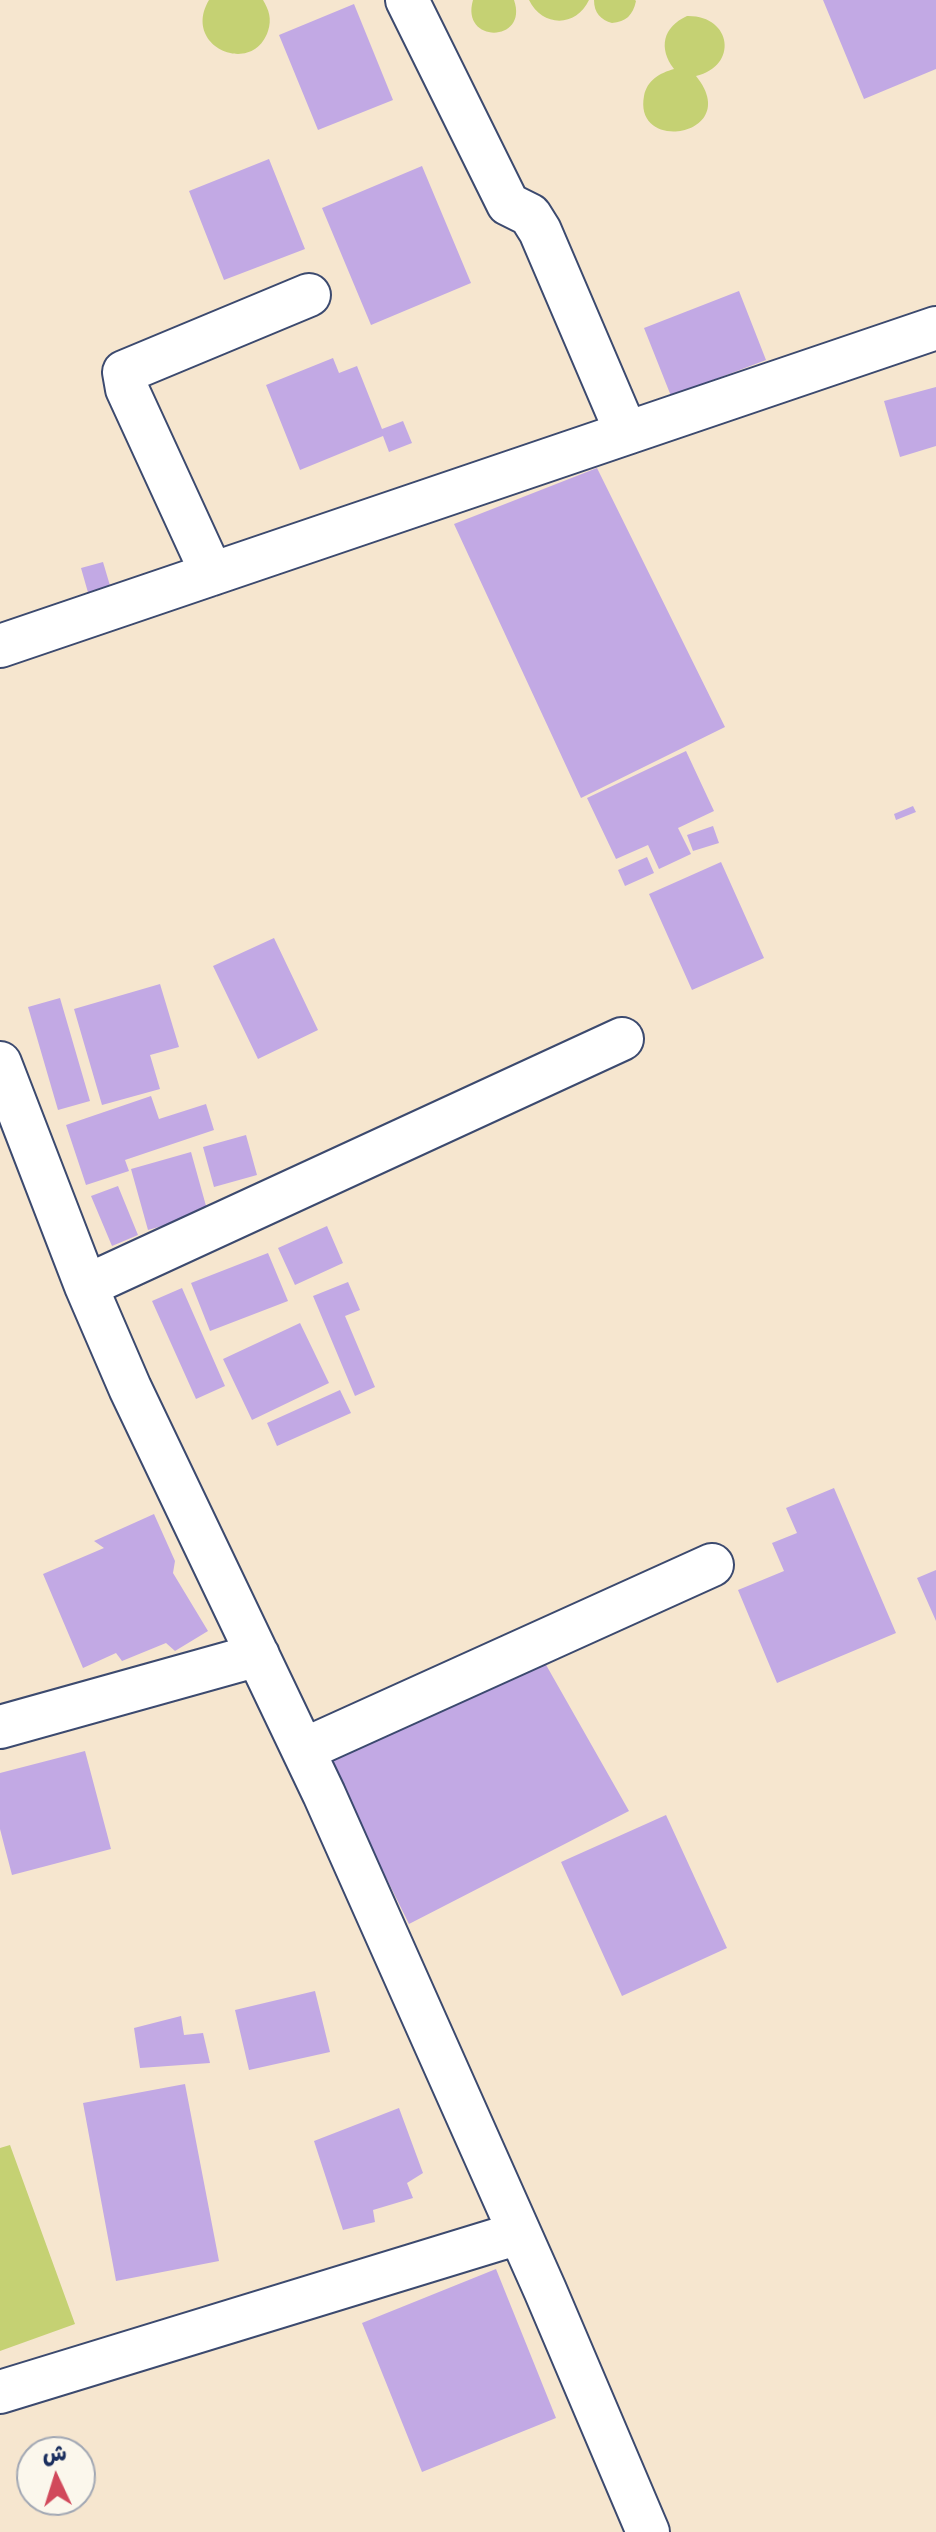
<!DOCTYPE html>
<html>
<head>
<meta charset="utf-8">
<style>
  body { margin:0 }
  #map { position:relative; width:936px; height:2532px; overflow:hidden; background:#f6e6cf; font-family:Sriracha,"Playpen Sans Arabic",sans-serif }
  canvas { display:block }
  .north { position:absolute; left:16px; top:2436px; width:80px; height:80px; box-sizing:border-box; background:#fbf7ec; border:2px solid #a1a7b3; border-radius:50%; rotate:356deg; font-size:22px; font-weight:700; line-height:32px; text-align:center; color:#1b2f5e }
  .north::after { content:''; display:block; margin:auto; width:28px; height:36px; background:#d1495b; clip-path:polygon(50% 0,100% 100%,50% 72%,0 100%) }
</style>
</head>
<body>
<div id="map">
<canvas width="936" height="2532"></canvas>
<div class="north">ش</div>
</div>
<script>
const ctx = document.querySelector('canvas').getContext('2d');
ctx.lineJoin = 'round';
function fill(path, color) {
  ctx.fillStyle = color;
  ctx.fill(path, 'evenodd');
}
function strokePath(path, color, width, dash) {
  ctx.strokeStyle = color;
  ctx.lineWidth = width;
  ctx.lineCap = dash ? 'butt' : 'round';
  ctx.setLineDash(dash || []);
  ctx.stroke(path);
}
fill(new Path2D(`
  M209 0H263C269 10 272 19 268 31 253 77 181 47 209 0Z
  M473 0H514C529 43 460 44 473 0Z
  M529 0H589C576 28 542 27 529 0Z
  M594 0H635L636 1C633 15 626 22 612 23 601 20 594 13 594 0Z
  M687 16C732 15 739 66 696 76 744 135 633 155 644 96 647 80 660 73 674 69 658 48 663 27 687 16Z
  M10 2145 75 2324 0 2351V2148Z`), '#c5d173');
fill(new Path2D(`
  M823 0H936V69L864 99Z
  M354 4 393 100 318 130 279 35Z
  M269 159 305 249 224 280 189 191Z
  M422 166 471 283 371 325 322 208Z
  M739 291 766 360 671 396 644 328Z
  M333 358 339 373 357 366 382 429 403 421 412 443 389 452 383 436 300 470 266 385Z
  M936 387V446L900 457 884 401Z
  M597 468 725 727 581 798 454 524Z
  M103 562 111 589 89 596 81 568Z
  M686 751 714 811 678 828 691 854 659 869 648 845 616 859 587 798Z
  M913 806 916 812 896 820 894 814Z
  M713 826 719 843 693 851 687 835Z
  M647 857 654 873 625 886 618 870Z
  M721 862 764 958 692 990 649 894Z
  M274 938 318 1030 258 1059 213 966Z
  M160 984 179 1047 150 1055 160 1089 102 1105 74 1009Z
  M60 998 90 1101 58 1110 28 1007Z
  M151 1096 159 1119 206 1104 214 1130 125 1160 129 1171 86 1185 66 1125Z
  M246 1135 257 1175 214 1187 203 1147Z
  M191 1152 208 1213 148 1230 131 1169Z
  M118 1186 138 1235 112 1246 91 1196Z
  M327 1226 343 1263 295 1285 278 1248Z
  M268 1253 288 1301 210 1331 191 1283Z
  M348 1282 360 1310 345 1316 375 1387 355 1396 313 1296Z
  M182 1288 225 1386 196 1399 152 1301Z
  M300 1323 329 1383 252 1420 223 1359Z
  M340 1390 351 1413 277 1446 267 1423Z
  M834 1488 896 1633 777 1683 738 1590 784 1571 772 1543 797 1533 786 1508Z
  M154 1514 175 1561 173 1573 208 1631 175 1651 166 1643 122 1661 116 1653 83 1668 43 1574 104 1548 94 1541Z
  M936 1570V1621L917 1578Z
  M541 1656 629 1811 409 1924 328 1760Z
  M85 1751 111 1849 12 1875 0 1829V1773Z
  M666 1815 727 1948 622 1996 561 1862Z
  M315 1991 330 2052 249 2070 235 2010Z
  M181 2016 184 2035 203 2033 210 2063 140 2068 134 2028Z
  M185 2084 219 2261 116 2281 83 2103Z
  M399 2108 423 2173 407 2183 413 2198 373 2210 375 2222 343 2230 314 2141Z
  M496 2269 556 2418 422 2472 362 2323Z`), '#c2a9e4');
const street = new Path2D(`
  M407 0 508 204 530 215 540 231 626 432
  M212 574 127 389 124 372 309 295
  M0 646 936 328
  M0 1063 86 1286 130 1388 324 1794 545 2290 648 2532
  M86 1286 622 1039
  M0 1727 258 1655
  M303 1750 712 1565
  M0 2392 519 2233`);
strokePath(street, '#3c4a6f', 46);
strokePath(street, '#fff', 42);
</script>
</body>
</html>
